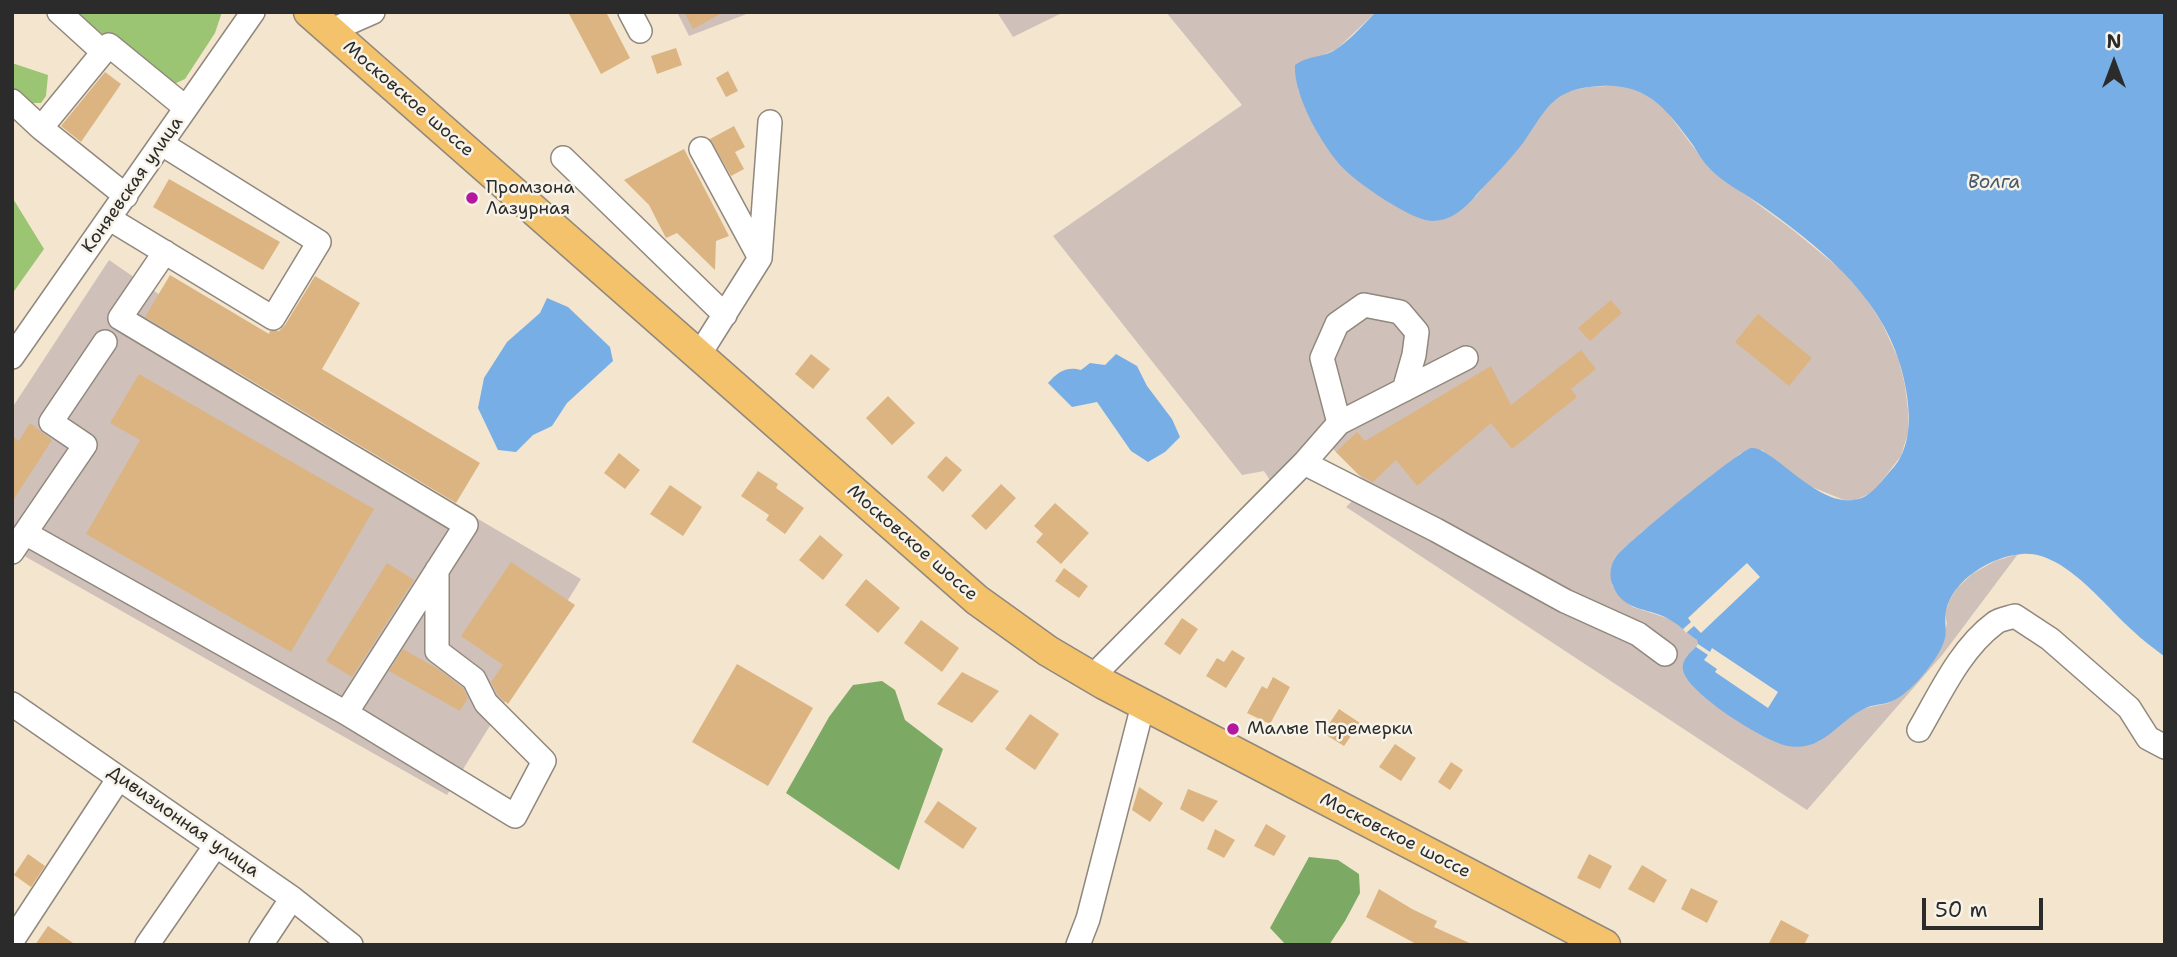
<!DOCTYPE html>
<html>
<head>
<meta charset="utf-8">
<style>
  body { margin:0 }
  #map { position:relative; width:2177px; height:957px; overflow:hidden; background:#f4e5cf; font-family:"Shantell Sans",sans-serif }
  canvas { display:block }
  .frame { position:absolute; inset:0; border:14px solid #2b2b2b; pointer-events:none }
  .north { position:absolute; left:2079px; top:28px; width:70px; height:70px; -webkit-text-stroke:5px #f7f3e8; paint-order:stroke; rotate:0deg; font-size:19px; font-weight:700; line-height:28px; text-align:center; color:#2b2b2b }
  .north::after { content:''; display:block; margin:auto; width:24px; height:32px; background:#2b2b2b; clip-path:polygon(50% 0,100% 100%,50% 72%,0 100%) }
  .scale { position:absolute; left:1922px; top:898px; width:121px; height:32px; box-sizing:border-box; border:4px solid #2b2b2b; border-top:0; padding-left:9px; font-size:21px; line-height:24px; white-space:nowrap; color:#2b2b2b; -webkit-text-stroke:5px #f7f3e8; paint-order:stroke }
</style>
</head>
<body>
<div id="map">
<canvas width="2177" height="957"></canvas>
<div class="frame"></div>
<div class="north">N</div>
<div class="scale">50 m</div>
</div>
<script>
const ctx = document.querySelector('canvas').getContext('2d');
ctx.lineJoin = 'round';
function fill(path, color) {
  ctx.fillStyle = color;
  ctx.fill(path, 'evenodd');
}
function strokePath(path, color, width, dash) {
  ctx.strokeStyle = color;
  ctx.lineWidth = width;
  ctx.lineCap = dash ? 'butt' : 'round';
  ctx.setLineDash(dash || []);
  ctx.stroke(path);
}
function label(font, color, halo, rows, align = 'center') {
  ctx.font = font + ' "Shantell Sans",sans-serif';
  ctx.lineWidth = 5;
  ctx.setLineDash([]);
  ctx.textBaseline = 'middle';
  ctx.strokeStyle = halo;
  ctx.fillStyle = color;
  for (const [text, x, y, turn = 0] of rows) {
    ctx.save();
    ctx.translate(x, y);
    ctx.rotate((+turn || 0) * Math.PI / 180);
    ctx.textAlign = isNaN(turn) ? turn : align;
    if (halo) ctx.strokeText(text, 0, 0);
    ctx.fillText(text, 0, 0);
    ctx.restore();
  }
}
fill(new Path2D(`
  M677 12H752L689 36Z
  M997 12H1064L1013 37Z
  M1166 12H1376L1337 49 1325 54 1298 89 1320 137 1385 199 1416 216 1431 221 1476 196 1522 143 1539 116 1557 97 1569 91 1589 87 1625 85 1648 96 1665 109 1709 168 1793 230 1839 268 1863 294 1882 323 1899 360 1905 386 1908 410V433L1901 456 1873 492 1856 500H1844L1807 485 1762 450 1741 453 1642 532 1615 557 1611 572 1612 585 1620 597 1633 607 1670 619 1697 640 1698 644 1692 651 1818 742 1851 716 1865 708 1889 703 1915 683 1937 656 1947 624 1945 614 1949 601 1957 588 1972 574 1995 561 2018 554 1943 654 1807 810 1346 507 1369 485 1319 435 1271 482 1264 471 1242 475 1053 236 1242 105Z
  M109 260 245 353 231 375 581 579 447 795 12 549V408Z`), '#cfc1ba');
fill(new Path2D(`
  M75 12H222L215 33 185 79 174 84 160 80Z
  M12 63 48 75 46 96 41 103H27L12 94Z
  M12 197 44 249 12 294Z`), '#9bc572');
fill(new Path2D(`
  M882 681 895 690 905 720 943 749 899 870 786 793 829 717 853 685Z
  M1309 857 1338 860 1359 874 1360 893 1345 921 1329 945H1286L1270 928Z`), '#7caa64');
fill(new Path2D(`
  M1376 12H2165V657C2154 648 2142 640 2132 630 2104 605 2063 550 2022 554 1992 556 1952 580 1946 611 1944 620 1947 629 1945 638 1941 654 1928 669 1917 682 1909 690 1898 700 1887 703 1878 705 1870 705 1862 710 1846 718 1834 733 1819 741 1811 746 1797 748 1788 746 1765 742 1687 693 1683 670 1681 659 1692 652 1698 644L1697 640C1687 633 1678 624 1667 618 1648 608 1623 611 1613 586 1609 578 1610 566 1615 558 1622 546 1740 450 1751 448 1771 445 1815 505 1853 500 1866 499 1874 490 1882 481 1888 473 1896 466 1900 458 1915 431 1908 392 1900 364 1879 293 1816 244 1758 203 1742 192 1724 183 1710 169 1703 162 1698 153 1693 145 1667 110 1648 83 1600 86 1552 89 1548 107 1523 143 1510 160 1494 176 1479 192 1470 202 1459 215 1445 219 1441 220 1436 221 1431 221 1409 219 1359 184 1344 169 1323 148 1293 95 1295 65 1308 55 1325 58 1338 48 1352 38 1364 24 1376 12Z
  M547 298 568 307 610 347 613 361 567 403 552 426 533 435 516 452 498 450 478 408 484 378 507 342 540 313Z
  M1116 354 1137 366 1147 386 1172 419 1180 437 1165 452 1148 462 1131 451 1097 402 1072 407 1048 383C1058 372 1066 366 1081 370L1090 363 1105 365Z`), '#78aee6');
fill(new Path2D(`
  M1747 563 1760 577 1701 633 1694 626 1686 633 1683 629 1691 622 1688 618Z
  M1698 644 1710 652 1712 648 1778 692 1768 708 1715 672 1717 669 1704 660 1708 655 1696 647Z`), '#f4e5cf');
fill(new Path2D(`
  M568 12H606L630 58 601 74Z
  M684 12H724L693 29Z
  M676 48 682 65 657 74 651 56Z
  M728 71 738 91 726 97 716 78Z
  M105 72 121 84 81 142 61 126Z
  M734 126 745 147 735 152 744 169 731 176 710 139Z
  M684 149 729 236 716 241 715 270 677 233 666 238 649 205 624 180Z
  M169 179 280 242 263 270 153 207Z
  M170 275 269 334 270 331H279L285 325 315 276 360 303 322 369 480 463 456 503 145 317Z
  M1611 300 1622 313 1590 341 1578 328Z
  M1758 314 1812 358 1789 386 1735 342Z
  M1581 350 1596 369 1571 389 1577 397 1512 449 1491 423 1417 486 1396 460 1373 482 1359 475 1336 452 1357 432 1365 441 1491 366 1511 405Z
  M811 354 830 369 813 389 795 374Z
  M139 374 374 509 291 652 86 534 140 440 110 423Z
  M888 396 915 423 892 445 866 418Z
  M30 423 52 440 12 502V436L19 441Z
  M619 453 640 470 625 489 604 473Z
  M946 456 962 470 943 492 927 477Z
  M758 471 778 484 776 488 804 508 785 534 766 520 769 515 741 496Z
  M1001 484 1016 498 986 530 971 516Z
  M670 485 702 507 683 536 650 514Z
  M1055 503 1089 533 1061 564 1036 542 1043 534 1034 526Z
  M820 535 843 555 823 580 799 560Z
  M511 562 575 605 508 704 498 695 491 682 503 665 461 636Z
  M387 563 414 580 352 677 326 661Z
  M1064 568 1088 586 1079 598 1055 581Z
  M866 579 900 608 878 633 845 605Z
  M1182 618 1198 629 1180 655 1164 644Z
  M921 620 959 648 942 672 904 643Z
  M403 649 438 669 463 688 468 698 460 711 389 671Z
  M1232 650 1245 658 1226 688 1206 676 1217 658 1224 662Z
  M737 664 813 708 768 786 692 742Z
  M962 672 999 691 972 723 937 704Z
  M1273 677 1290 687 1270 724 1247 713 1262 686 1267 689Z
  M1339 709 1360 723 1344 746 1323 733Z
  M1030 714 1059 734 1035 770 1005 749Z
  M1395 744 1416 758 1401 781 1379 767Z
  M1451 762 1463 770 1450 790 1438 782Z
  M1139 787 1163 803 1150 822 1132 810Z
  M1188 789 1218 801 1203 822 1180 809Z
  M938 801 977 828 963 849 924 822Z
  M1266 824 1286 836 1274 856 1254 846Z
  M1215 829 1235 840 1224 858 1207 849Z
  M28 854 45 866 31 887 14 875Z
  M1589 854 1612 866 1600 889 1577 878Z
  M1642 865 1667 880 1654 903 1628 889Z
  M1691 888 1718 901 1707 923 1681 909Z
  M1379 889 1412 909 1437 921 1434 927 1474 945H1418L1366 917Z
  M1781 920 1809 935 1804 945H1768Z
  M48 926 76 945H35Z`), '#dcb481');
const minor = new Path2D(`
  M59 12 103 52
  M630 12 640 31
  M330 31 373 12
  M12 101 41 128
  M701 149 760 258
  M563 158 725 315
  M126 196 41 128 109 45 186 108
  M110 219 273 318 319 242 162 144
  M165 252 120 318 466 525 346 713
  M699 355 760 258 770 122
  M12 357 253 12
  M1339 423 1322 358 1337 324 1364 305 1400 312 1417 332 1414 355 1404 390
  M1304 463 1436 530 1565 601 1638 634 1665 654
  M25 533 346 713 515 816 544 761 486 703 474 679 437 651V570
  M12 552 85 445 51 422 105 342
  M1092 677 1304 463 1339 423 1466 358
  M12 704 292 898 351 945
  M1919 730C1940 694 1960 649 1995 623 2000 619 2009 618 2015 616L2050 639 2129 708 2148 738 2165 747
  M12 941 119 778
  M147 945 216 845
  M261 945 292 898
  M1078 945 1088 919 1143 705`);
const major = new Path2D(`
  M309 12 977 600 1048 651 1104 684 1605 945`);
strokePath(minor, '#90887d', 26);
strokePath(major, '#90887d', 33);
strokePath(minor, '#fff', 23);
strokePath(major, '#f3c26a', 30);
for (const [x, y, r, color] of [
  [472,198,7,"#b5179e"],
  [1233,729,7,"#b5179e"]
]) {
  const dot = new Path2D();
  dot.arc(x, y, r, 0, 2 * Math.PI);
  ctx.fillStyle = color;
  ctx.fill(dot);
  strokePath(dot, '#f7f3e8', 2.5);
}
label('18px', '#2b2b2b', '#f7f3e8', [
  ["Московское шоссе",408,99,41],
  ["Коняевская улица",133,185,-55],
  ["Московское шоссе",912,543,41],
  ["Дивизионная улица",183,822,35],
  ["Московское шоссе",1395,836,27]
]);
label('18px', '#2b2b2b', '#f7f3e8', [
  ["Промзона",486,188],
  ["Лазурная",486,209],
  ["Малые Перемерки",1247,729]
], 'left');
label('italic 19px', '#46596c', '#f7f3e8', [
  ["Волга",1994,183]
]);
</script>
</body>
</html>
